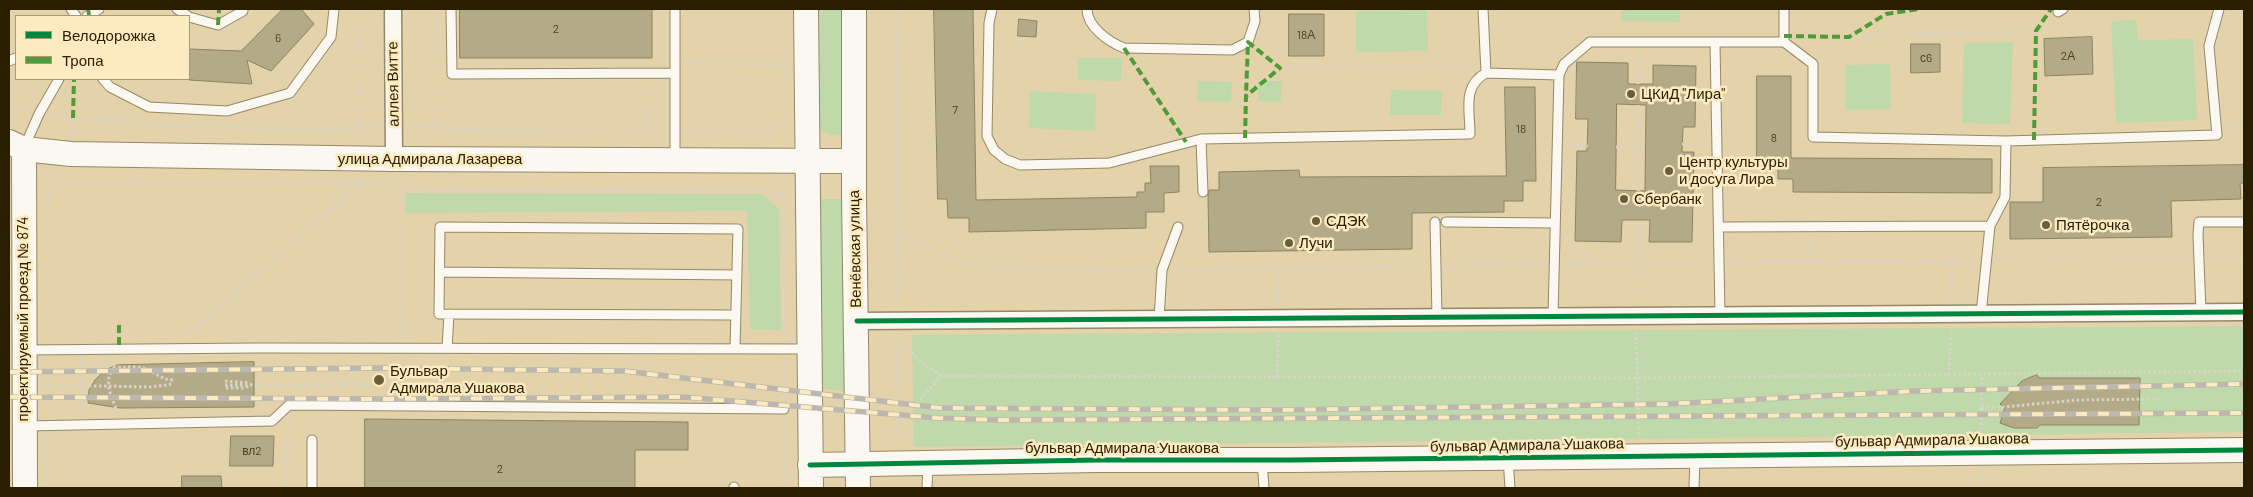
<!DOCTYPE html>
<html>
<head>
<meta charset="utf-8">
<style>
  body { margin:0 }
  #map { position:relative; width:2253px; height:497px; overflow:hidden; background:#e3d2aa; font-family:Barlow,sans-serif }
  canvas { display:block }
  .frame { position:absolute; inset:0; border:10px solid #2a1e01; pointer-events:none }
  .legend { position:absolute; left:15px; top:15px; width:175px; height:65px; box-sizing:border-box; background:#fceac0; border:1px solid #a89874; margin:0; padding:6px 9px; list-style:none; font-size:15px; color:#2a1e01 }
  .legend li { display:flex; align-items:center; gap:10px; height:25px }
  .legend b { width:25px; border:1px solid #a89874 }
</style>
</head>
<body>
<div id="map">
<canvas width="2253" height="497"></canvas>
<div class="frame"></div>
<ul class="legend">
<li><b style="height:6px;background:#00873e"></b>Велодорожка</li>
<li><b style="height:6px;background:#4f9a39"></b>Тропа</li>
</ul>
</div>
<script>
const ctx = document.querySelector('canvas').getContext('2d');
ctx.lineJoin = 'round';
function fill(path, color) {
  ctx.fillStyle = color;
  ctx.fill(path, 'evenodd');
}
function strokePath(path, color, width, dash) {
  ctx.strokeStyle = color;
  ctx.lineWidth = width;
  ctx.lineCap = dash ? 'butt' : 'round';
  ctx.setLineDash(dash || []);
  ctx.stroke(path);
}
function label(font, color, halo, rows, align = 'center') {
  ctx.font = font + ' Barlow,sans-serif';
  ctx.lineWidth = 5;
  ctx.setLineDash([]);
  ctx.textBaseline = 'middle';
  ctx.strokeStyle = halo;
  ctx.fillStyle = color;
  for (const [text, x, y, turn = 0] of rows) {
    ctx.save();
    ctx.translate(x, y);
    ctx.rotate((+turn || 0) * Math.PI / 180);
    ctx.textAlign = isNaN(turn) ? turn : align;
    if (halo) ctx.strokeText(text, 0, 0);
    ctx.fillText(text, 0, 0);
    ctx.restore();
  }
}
fill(new Path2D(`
  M819 9H847L848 128 841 135C832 136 826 135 820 127Z
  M1621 9H1680V22L1621 21Z
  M1427 10 1428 51 1356 52V11Z
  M2136 20 2138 40 2193 39 2197 120 2116 123 2111 21Z
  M2013 42 2010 124 1962 123 1964 43Z
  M1078 58H1122L1121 81 1078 80Z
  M1890 64 1891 109 1846 110 1845 65Z
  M1198 81 1232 82 1231 102 1197 101Z
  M1258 81H1282L1281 102 1258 101Z
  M1391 90 1442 91 1441 115H1390Z
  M1030 91 1096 94 1095 131 1029 128Z
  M406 193 761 194 779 209 781 330 750 329 747 211 405 213Z
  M820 199H848L850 392 820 388Z
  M2244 326V432L914 447 912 335Z`), '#c0d9aa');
const building = new Path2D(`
  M283 9H301L314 24 271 71 247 60 252 84 189 80V49L241 51Z
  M460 9H652V58H460Z
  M934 9H973L976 200 1137 197V192H1145V183H1151L1150 166H1179V192L1164 193V212H1146V228L969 232V218H948L947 199H938Z
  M1289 14H1324V56H1289Z
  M1019 19 1037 21 1036 37 1018 36Z
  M2092 37 2093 74 2045 76 2044 39Z
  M1911 44H1940V72L1911 73Z
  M1577 62 1628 63V84H1653V65L1696 66 1695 127H1683L1682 152H1694L1692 242H1649L1650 220H1622L1621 242 1575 241 1577 151H1587L1588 119H1576ZM1617 104 1646 105 1645 191 1616 190Z
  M1757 76H1791V158L1992 159V193L1793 192V179H1778V161H1757Z
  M1505 87H1535L1536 181H1523V201H1504V212L1412 213V249L1209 252 1208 196 1209 190H1219V172L1299 170 1300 177 1506 176Z
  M2244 165V183H2240L2241 199 2171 201 2172 237 2010 239V202H2043V168Z
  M254 362V407L120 408 88 403 89 390 95 380 105 370 117 365Z
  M2037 375 2039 378H2140L2139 425H2040L2037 428H2014L2000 423 2005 407 2000 404 2022 381Z
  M365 419 688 422V450H635V488H365Z
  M231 436H274L273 466H230Z
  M182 476H221L222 488H182Z`);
fill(building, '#b3ab88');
strokePath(building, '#8c8361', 1);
const lane = new Path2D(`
  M71 9 76 16
  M177 9 188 16
  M451 9 452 74 674 73
  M675 9V160
  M992 9 989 23 987 136 994 150 1005 159 1020 165 1109 163 1201 139 1470 134C1470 110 1462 86 1486 73L1559 75 1564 64 1590 42H1784L1813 64V137L2006 141 2005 197 1990 226 1981 314
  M1087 9C1087 27 1109 42 1124 48L1232 50 1248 42 1255 21 1254 9
  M1483 9 1486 73
  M2058 12 2063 9
  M87 16 99 9
  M189 17 218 25 243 11V9
  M1784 42V9
  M1715 43 1720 315
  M9 61 16 58
  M103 79 110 87 149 107 227 111 290 93 331 37 334 9
  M1201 139 1203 192
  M2006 141 2217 135 2209 46 2219 9
  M24 148 39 114 59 79
  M1435 222 1437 317
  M1446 222 1554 223
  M1719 227 1990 226
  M440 272 737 275
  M2201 312 2198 235 2199 222H2244
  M1553 316 1559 75
  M1159 319 1162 270 1178 227
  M447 348 449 314
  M735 349 738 229 440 227 439 314 736 315
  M25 350 257 348 809 349
  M26 426 272 421 289 405 784 409
  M1508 458 1510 488
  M1262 460 1264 488
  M734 487V488
  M312 488V440
  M927 488 928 464
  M1694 488 1695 456`);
const street = new Path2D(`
  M393 9 394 159
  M857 321 2244 312`);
const secondary = new Path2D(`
  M806 9 811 488
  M854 9V195L858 488
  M9 142 24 149 71 154 394 159 854 161
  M24 149 25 488
  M810 465 1097 460H1291L2244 450`);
strokePath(lane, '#958867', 11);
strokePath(street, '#958867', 19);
strokePath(secondary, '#958867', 26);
strokePath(new Path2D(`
  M358 9 359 140
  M436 9 437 125
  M897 9 898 300
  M1849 37 2036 31
  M785 52V83
  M685 63 785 64
  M1280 68H1472
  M646 84V131
  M1638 84 1640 52
  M9 103 29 110
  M1638 105V191
  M50 115 185 127 338 129 359 126H378
  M2227 124H2244
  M434 125V139
  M409 126 437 125 453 130 664 132
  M686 132H768L786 119V114
  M72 135 73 118
  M1682 144H1707
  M1567 145 1588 146
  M1616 147H1645
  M45 205 52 187 69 182 359 184 435 189 759 190 783 195 784 339
  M899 233 963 264 975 266 1151 270
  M1566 238 1595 263
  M2210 259 2244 260
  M1997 260 2189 259
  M1730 261H1976
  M1811 261V237
  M1565 264 1709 262
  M1447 266 1544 264
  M1175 269 1426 266
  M1951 298 1952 261
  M1636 300 1638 220
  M1278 305V268
  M1636 332 1639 438
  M185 337 359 184V176
  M402 337 403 188
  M897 339 925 365 941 376 1638 378 2244 371
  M897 340V426L902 445
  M82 360V413
  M104 362C122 372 127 364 143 368 155 371 160 380 173 380
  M114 368C102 382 113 399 118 414
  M1949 375 1951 329
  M1277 377 1278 334
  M225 381 250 383
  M44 385 151 387 173 384
  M225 385 480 383
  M226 388H242L250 386
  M784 399V360
  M1982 407H2005L2076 400 2160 399
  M784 420 785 488
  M897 426 941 376
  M1981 435 1982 375
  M46 439 47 488
  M1982 471V488
  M286 488 289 421
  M1636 488 1637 474`), '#dad4c7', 3, [2.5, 2.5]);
strokePath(lane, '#fbf8f2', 9);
strokePath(street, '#fbf8f2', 16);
strokePath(secondary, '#fbf8f2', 24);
const rail = new Path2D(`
  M9 372 379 368 624 371 940 408 1276 410 1666 404 1916 391 2244 384
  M9 397 381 399 683 397 938 418 1000 420 2244 413`);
strokePath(rail, '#bdb8ad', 5.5);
strokePath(rail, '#fceac0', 4, [11]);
strokePath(new Path2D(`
  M88 9 89 15
  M218 25 219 9
  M1784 36 1849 37 1886 14 1919 9
  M1124 48 1186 142
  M73 118 74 79
  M1245 138 1246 96 1280 68 1248 42 1246 96
  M2034 140 2036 31 2051 9
  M119 325V349`), '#4f9a39', 4, [8, 4]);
strokePath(new Path2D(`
  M857 321 2244 312
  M810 465 1097 460H1291L2244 450`), '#00873e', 5);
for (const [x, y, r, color] of [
  [1631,94,5,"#6b5d3c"],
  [1669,171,5,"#6b5d3c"],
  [1624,199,5,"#6b5d3c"],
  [1316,221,5,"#6b5d3c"],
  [2046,225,5,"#6b5d3c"],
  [1289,243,5,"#6b5d3c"],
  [379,380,6,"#6b5d3c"]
]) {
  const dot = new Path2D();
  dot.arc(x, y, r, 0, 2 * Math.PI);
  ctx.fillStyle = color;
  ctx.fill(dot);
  strokePath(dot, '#fceac0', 2);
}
label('12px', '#4c4123', null, [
  ["2",556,29],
  ["18А",1306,35],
  ["6",278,38],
  ["2А",2068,56],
  ["с6",1926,58],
  ["7",955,110],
  ["18",1521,129],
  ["8",1774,138],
  ["2",2099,202],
  ["вл2",252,451],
  ["2",500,469]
]);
label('15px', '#2a1e01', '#fceac0', [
  ["аллея Витте",393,84,-91],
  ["улица Адмирала Лазарева",430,159],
  ["Венёвская улица",855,249,-91],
  ["проектируемый проезд № 874",23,319,-90],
  ["бульвар Адмирала Ушакова",1932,440,-1],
  ["бульвар Адмирала Ушакова",1527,445,-1],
  ["бульвар Адмирала Ушакова",1122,448]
]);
label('15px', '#2a1e01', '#fceac0', [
  ["ЦКиД \"Лира\"",1641,94],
  ["Центр культуры",1679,162],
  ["и досуга Лира",1679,179],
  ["Сбербанк",1634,199],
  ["СДЭК",1326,221],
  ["Пятёрочка",2056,225],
  ["Лучи",1299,243],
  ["Бульвар",390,371],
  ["Адмирала Ушакова",390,388]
], 'left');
</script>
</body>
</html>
